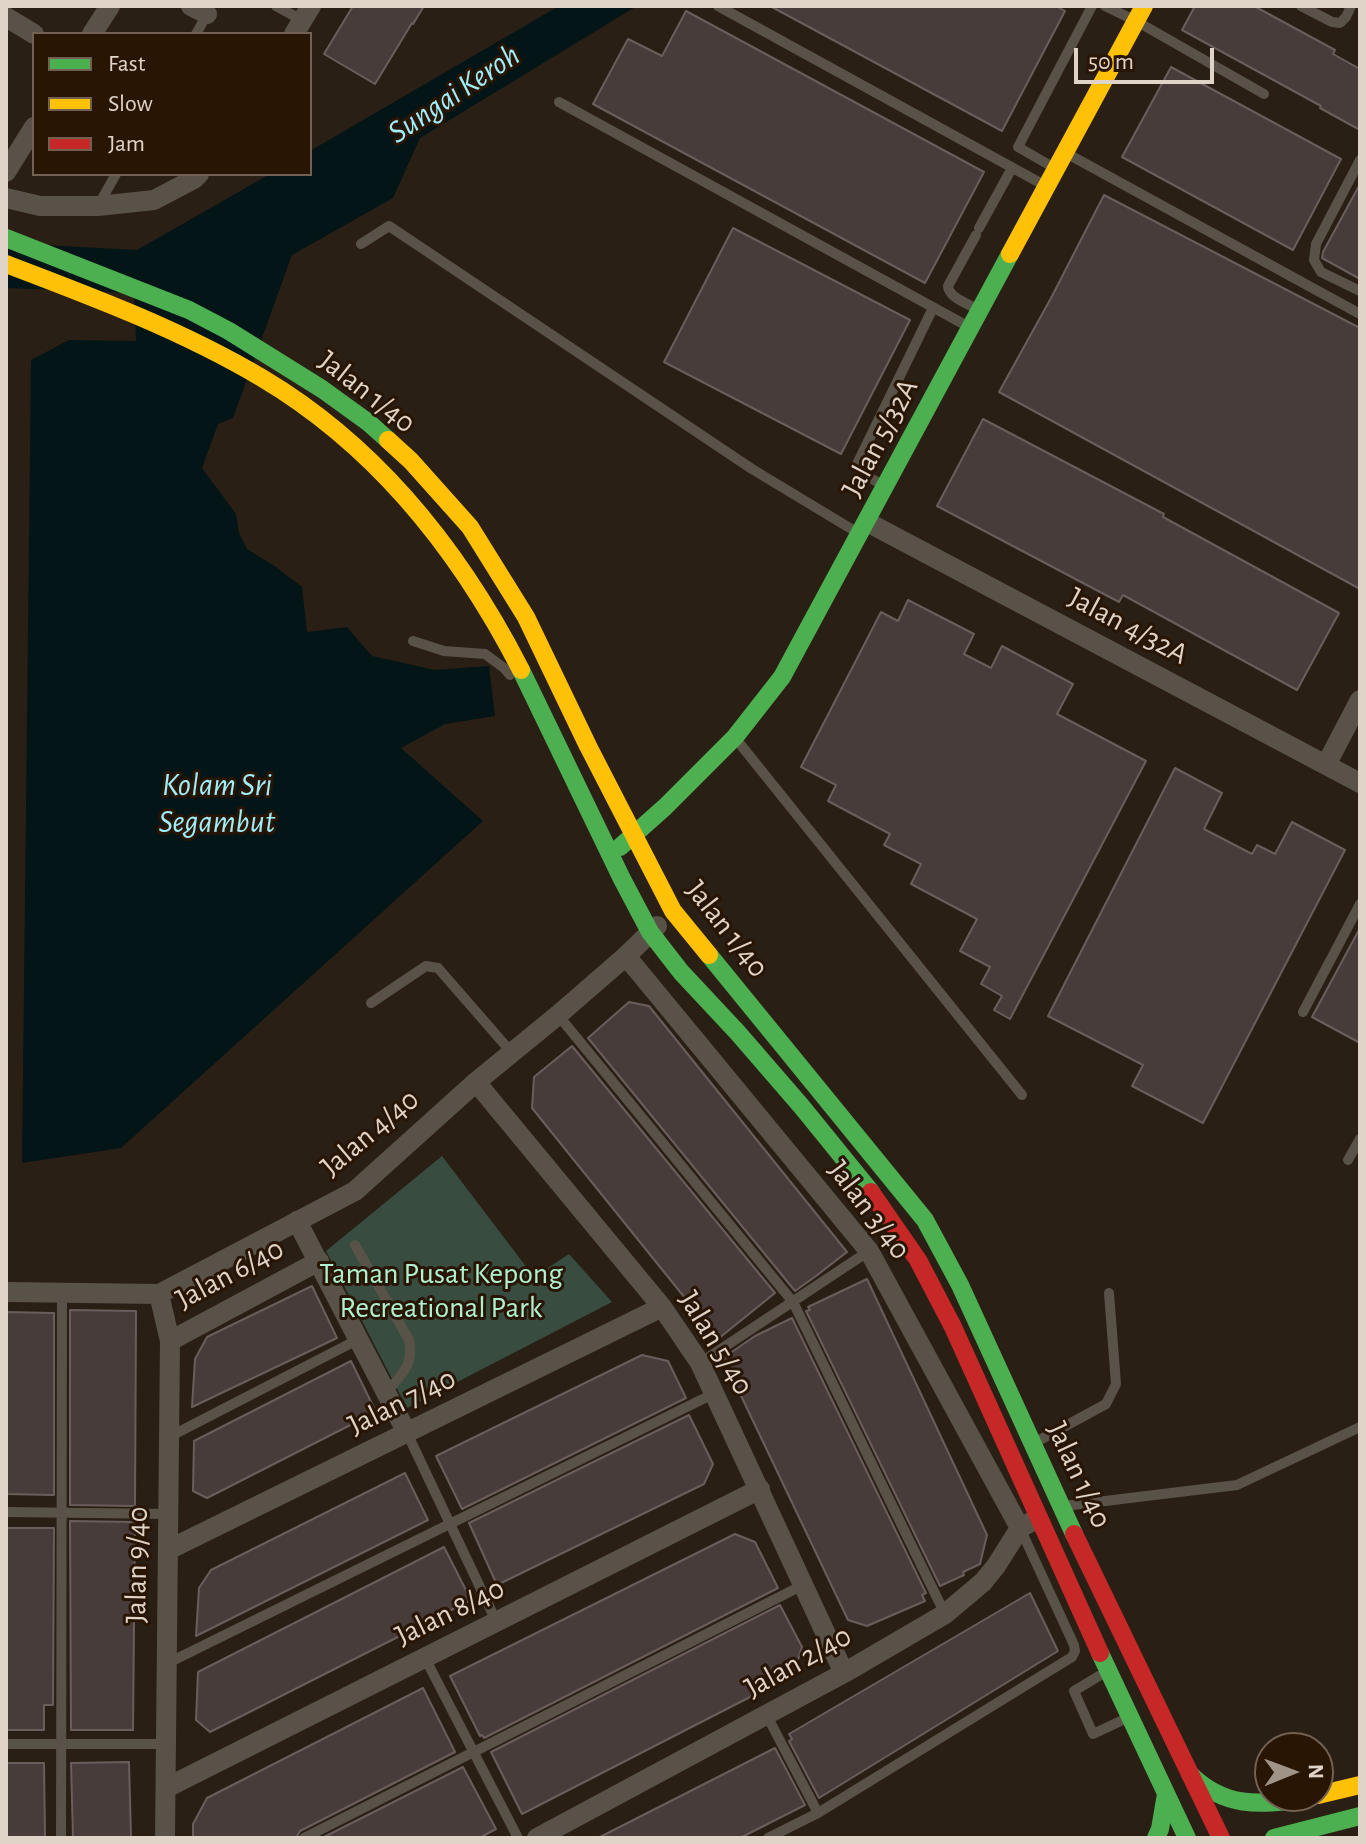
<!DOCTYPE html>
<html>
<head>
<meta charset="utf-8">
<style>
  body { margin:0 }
  #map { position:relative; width:1366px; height:1844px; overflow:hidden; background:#2a1f14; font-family:"Alegreya Sans",sans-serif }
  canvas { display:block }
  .frame { position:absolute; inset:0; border:8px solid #e0d3c7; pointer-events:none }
  .legend { position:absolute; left:32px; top:32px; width:280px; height:144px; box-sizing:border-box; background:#281504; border:2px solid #726152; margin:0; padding:10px 14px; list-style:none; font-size:24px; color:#e0d3c7 }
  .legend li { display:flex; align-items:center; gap:16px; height:40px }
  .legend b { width:40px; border:2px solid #726152 }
  .north { position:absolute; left:1254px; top:1732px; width:80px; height:80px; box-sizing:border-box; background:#281504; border:2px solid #726152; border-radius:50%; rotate:89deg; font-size:22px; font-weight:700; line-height:32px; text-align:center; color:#e0d3c7 }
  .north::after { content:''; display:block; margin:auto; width:28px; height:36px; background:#a09488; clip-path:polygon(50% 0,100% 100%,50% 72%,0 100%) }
  .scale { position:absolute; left:1074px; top:48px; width:140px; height:36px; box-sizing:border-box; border:4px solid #e0d3c7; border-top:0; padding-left:10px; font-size:24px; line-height:28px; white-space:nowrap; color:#e0d3c7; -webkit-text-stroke:6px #281504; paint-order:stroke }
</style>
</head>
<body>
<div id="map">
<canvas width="1366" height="1844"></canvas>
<div class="frame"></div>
<ul class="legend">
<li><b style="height:10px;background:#4caf50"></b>Fast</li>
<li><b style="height:10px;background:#ffc107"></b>Slow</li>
<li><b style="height:10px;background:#c62828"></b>Jam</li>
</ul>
<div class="north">N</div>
<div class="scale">50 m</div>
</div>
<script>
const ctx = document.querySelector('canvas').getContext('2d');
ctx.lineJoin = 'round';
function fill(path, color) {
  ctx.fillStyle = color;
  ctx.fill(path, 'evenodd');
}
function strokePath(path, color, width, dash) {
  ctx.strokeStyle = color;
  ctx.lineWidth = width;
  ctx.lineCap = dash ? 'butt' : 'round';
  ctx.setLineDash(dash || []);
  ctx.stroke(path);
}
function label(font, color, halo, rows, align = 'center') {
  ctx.font = font + ' "Alegreya Sans",sans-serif';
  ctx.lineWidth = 6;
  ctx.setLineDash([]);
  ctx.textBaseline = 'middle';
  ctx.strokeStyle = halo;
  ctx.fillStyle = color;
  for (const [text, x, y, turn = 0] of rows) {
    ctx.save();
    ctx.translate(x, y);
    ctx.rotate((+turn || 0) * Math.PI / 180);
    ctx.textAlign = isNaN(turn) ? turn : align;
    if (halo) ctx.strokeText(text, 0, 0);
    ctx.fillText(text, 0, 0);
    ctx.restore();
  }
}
fill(new Path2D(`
  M442 1156 534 1277 569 1254 612 1302 407 1408 326 1251Z`), '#384c40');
fill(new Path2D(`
  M559 6H637L420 138 393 198 292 255 233 418 218 424 202 468 236 514 239 533 247 549 276 567 302 587 307 632 347 627 372 656 435 670 489 666 495 716 445 724 401 748 483 821 121 1148 22 1163 31 360 69 340 136 341 134 293 6 288V243L137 250 270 174H310V151Z`), '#041517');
const building = new Path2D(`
  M353 6H424L413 24 412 23 375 84 324 54Z
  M770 6H1056L1065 11 1002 131Z
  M1195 6H1254L1335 50 1333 54 1360 69V130L1320 108 1321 106 1182 30Z
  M686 11 984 172 925 283 593 104 628 39 662 56Z
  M1171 67 1341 159 1293 250 1122 157Z
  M1360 184V279L1322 258 1323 252Z
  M1104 195 1360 328V589L999 392 1051 298Z
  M733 228 910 320 841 454 664 362Z
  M983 419 1164 514 1163 517 1339 613 1297 690 1123 595 1119 602 937 506Z
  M908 600 974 634 964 654 991 668 1002 646 1073 684 1057 714 1146 761 1010 1019 994 1010 1002 996 981 984 990 967 960 951 977 919 911 884 921 864 884 845 890 834 828 801 836 785 801 767 881 612 898 621Z
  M1175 768 1222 793 1204 829 1252 854 1257 845 1275 854 1292 822 1345 850 1203 1123 1132 1086 1143 1065 1048 1016Z
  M1360 928V1043L1312 1017Z
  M629 1002 649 1006 847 1252 816 1276 795 1291 588 1038Z
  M572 1046 775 1293 718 1339 532 1108 534 1077Z
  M867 1279 987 1535 980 1564 963 1572 964 1575 940 1586 806 1311 810 1310 808 1307Z
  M312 1286 337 1338 192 1407 195 1359 207 1337Z
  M70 1310 136 1311 135 1506 70 1505Z
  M6 1312 54 1313V1495L6 1494Z
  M792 1318 926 1593 922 1595 925 1601 867 1626 848 1620 723 1358 755 1336Z
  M642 1355 668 1361 686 1398 462 1509 436 1456Z
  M351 1361 376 1412 207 1498 193 1491 194 1441Z
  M689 1415 713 1464 704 1484 497 1585 469 1523Z
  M405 1473 428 1520 196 1636 199 1588 211 1570Z
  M70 1521 135 1522 133 1730H71Z
  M6 1528H54L53 1705H44V1730H6Z
  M735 1534 755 1542 778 1588 484 1738 482 1735 480 1736 450 1676Z
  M444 1547 471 1600 210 1732 196 1720 198 1672Z
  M1030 1593 1058 1651 819 1798 789 1741 792 1739 789 1734Z
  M780 1605 802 1647 793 1675 522 1814 491 1752Z
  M423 1688 455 1752 300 1831 296 1838H193V1824L207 1798Z
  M775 1748 805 1805 740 1838H598Z
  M129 1762 131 1838H73L71 1763Z
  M6 1763H44L45 1838H6Z
  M463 1767 496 1829 479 1838H322Z`);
fill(building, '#483c3a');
strokePath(building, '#6a5e5c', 2);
strokePath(new Path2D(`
  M276 6 302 20
  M718 6 1044 185
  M1105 6 1136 21 1264 94
  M1301 6 1332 22 1340 23 1346 17 1351 6
  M196 34 209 11
  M559 102 969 327
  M1066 153 1360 314
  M1360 160 1316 244 1314 260 1321 272 1360 291
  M1051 166 1018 147 1092 6
  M98 206 116 174
  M979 228 1012 168
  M976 235 948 286C949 298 967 303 977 309
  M361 244 389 226 752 469 858 533
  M884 486 862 473 857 464 933 308
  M413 641 444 651 485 654 504 668 510 675
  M736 739 1022 1095
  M371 1003 426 966 438 968 512 1053
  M1303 1012 1360 904
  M558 1015 793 1302 945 1614
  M1348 1160 1360 1139
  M355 1245 409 1340C414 1366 402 1373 387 1392
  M700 1363 869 1251
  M407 1433 497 1623
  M169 1437 359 1339
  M1036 1442 1106 1404 1116 1384 1109 1293
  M1064 1506 1237 1485 1360 1427
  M6 1512 168 1514
  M425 1658 518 1838
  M166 1664 715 1393
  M1104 1673 1074 1691 1093 1734 1127 1718
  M766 1714 818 1813
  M6 1744H165
  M61 1838 62 1293
  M304 1838 803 1585
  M768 1838 818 1813 1072 1657 1075 1651 1074 1645 1020 1528`), '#595248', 10);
strokePath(new Path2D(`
  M191 6 207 14
  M6 17 34 34
  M92 34 110 6
  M294 34 311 6
  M6 172 34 127
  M6 198 40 206H98L154 200 194 179 199 174
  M867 522 1360 783
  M1326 765 1360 700
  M626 956 869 1251 1020 1528
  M476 1082 662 1307 700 1363 844 1673
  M297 1221 407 1433
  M6 1292 159 1294 355 1191 476 1082 558 1015 626 956 657 926
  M159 1294 170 1341 165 1838
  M170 1341 319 1261
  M168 1550 662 1307
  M166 1788 760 1489
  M537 1838 844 1673 945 1614 983 1582 996 1566 1020 1528 1031 1522`), '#595248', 20);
strokePath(new Path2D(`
  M6 238 189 310 229 331 322 389 369 423 388 440
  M521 670 622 879 650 932 681 972 738 1033 802 1107 871 1192
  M620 847 665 807 735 737 782 677 1010 254
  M709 955 925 1220 960 1285 1074 1534
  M1100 1653 1187 1838
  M1190 1774C1224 1808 1259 1805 1303 1799
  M1156 1838 1160 1829 1166 1794
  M1274 1838 1360 1816`), '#4caf50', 18);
strokePath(new Path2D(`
  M1010 254 1144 6
  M6 264C93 297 181 330 262 378 378 447 460 551 521 670
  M388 440 411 461 470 527 526 617 588 746 673 911 709 955
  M1318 1795 1360 1785`), '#ffc107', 18);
strokePath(new Path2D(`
  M871 1192 918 1260 953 1327 1100 1653
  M1074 1534 1221 1838`), '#c62828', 18);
label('30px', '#e0d3c7', '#281504', [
  ["Jalan 1/40",367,392,38],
  ["Jalan 5/32A",880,438,-62],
  ["Jalan 4/32A",1128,626,28],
  ["Jalan 1/40",727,929,52],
  ["Jalan 4/40",370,1133,-40],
  ["Jalan 3/40",869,1210,53],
  ["Jalan 6/40",230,1274,-28],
  ["Jalan 5/40",716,1343,59],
  ["Jalan 7/40",402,1402,-26],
  ["Jalan 1/40",1079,1475,65],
  ["Jalan 9/40",137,1565,-89],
  ["Jalan 8/40",450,1612,-26],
  ["Jalan 2/40",798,1662,-29]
]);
label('30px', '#aef0d0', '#281504', [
  ["Taman Pusat Kepong",441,1274],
  ["Recreational Park",441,1308]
]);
label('italic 32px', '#9eeefb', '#281504', [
  ["Sungai Keroh",454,94,-34],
  ["Kolam Sri",217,785],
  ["Segambut",217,822]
]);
</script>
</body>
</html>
